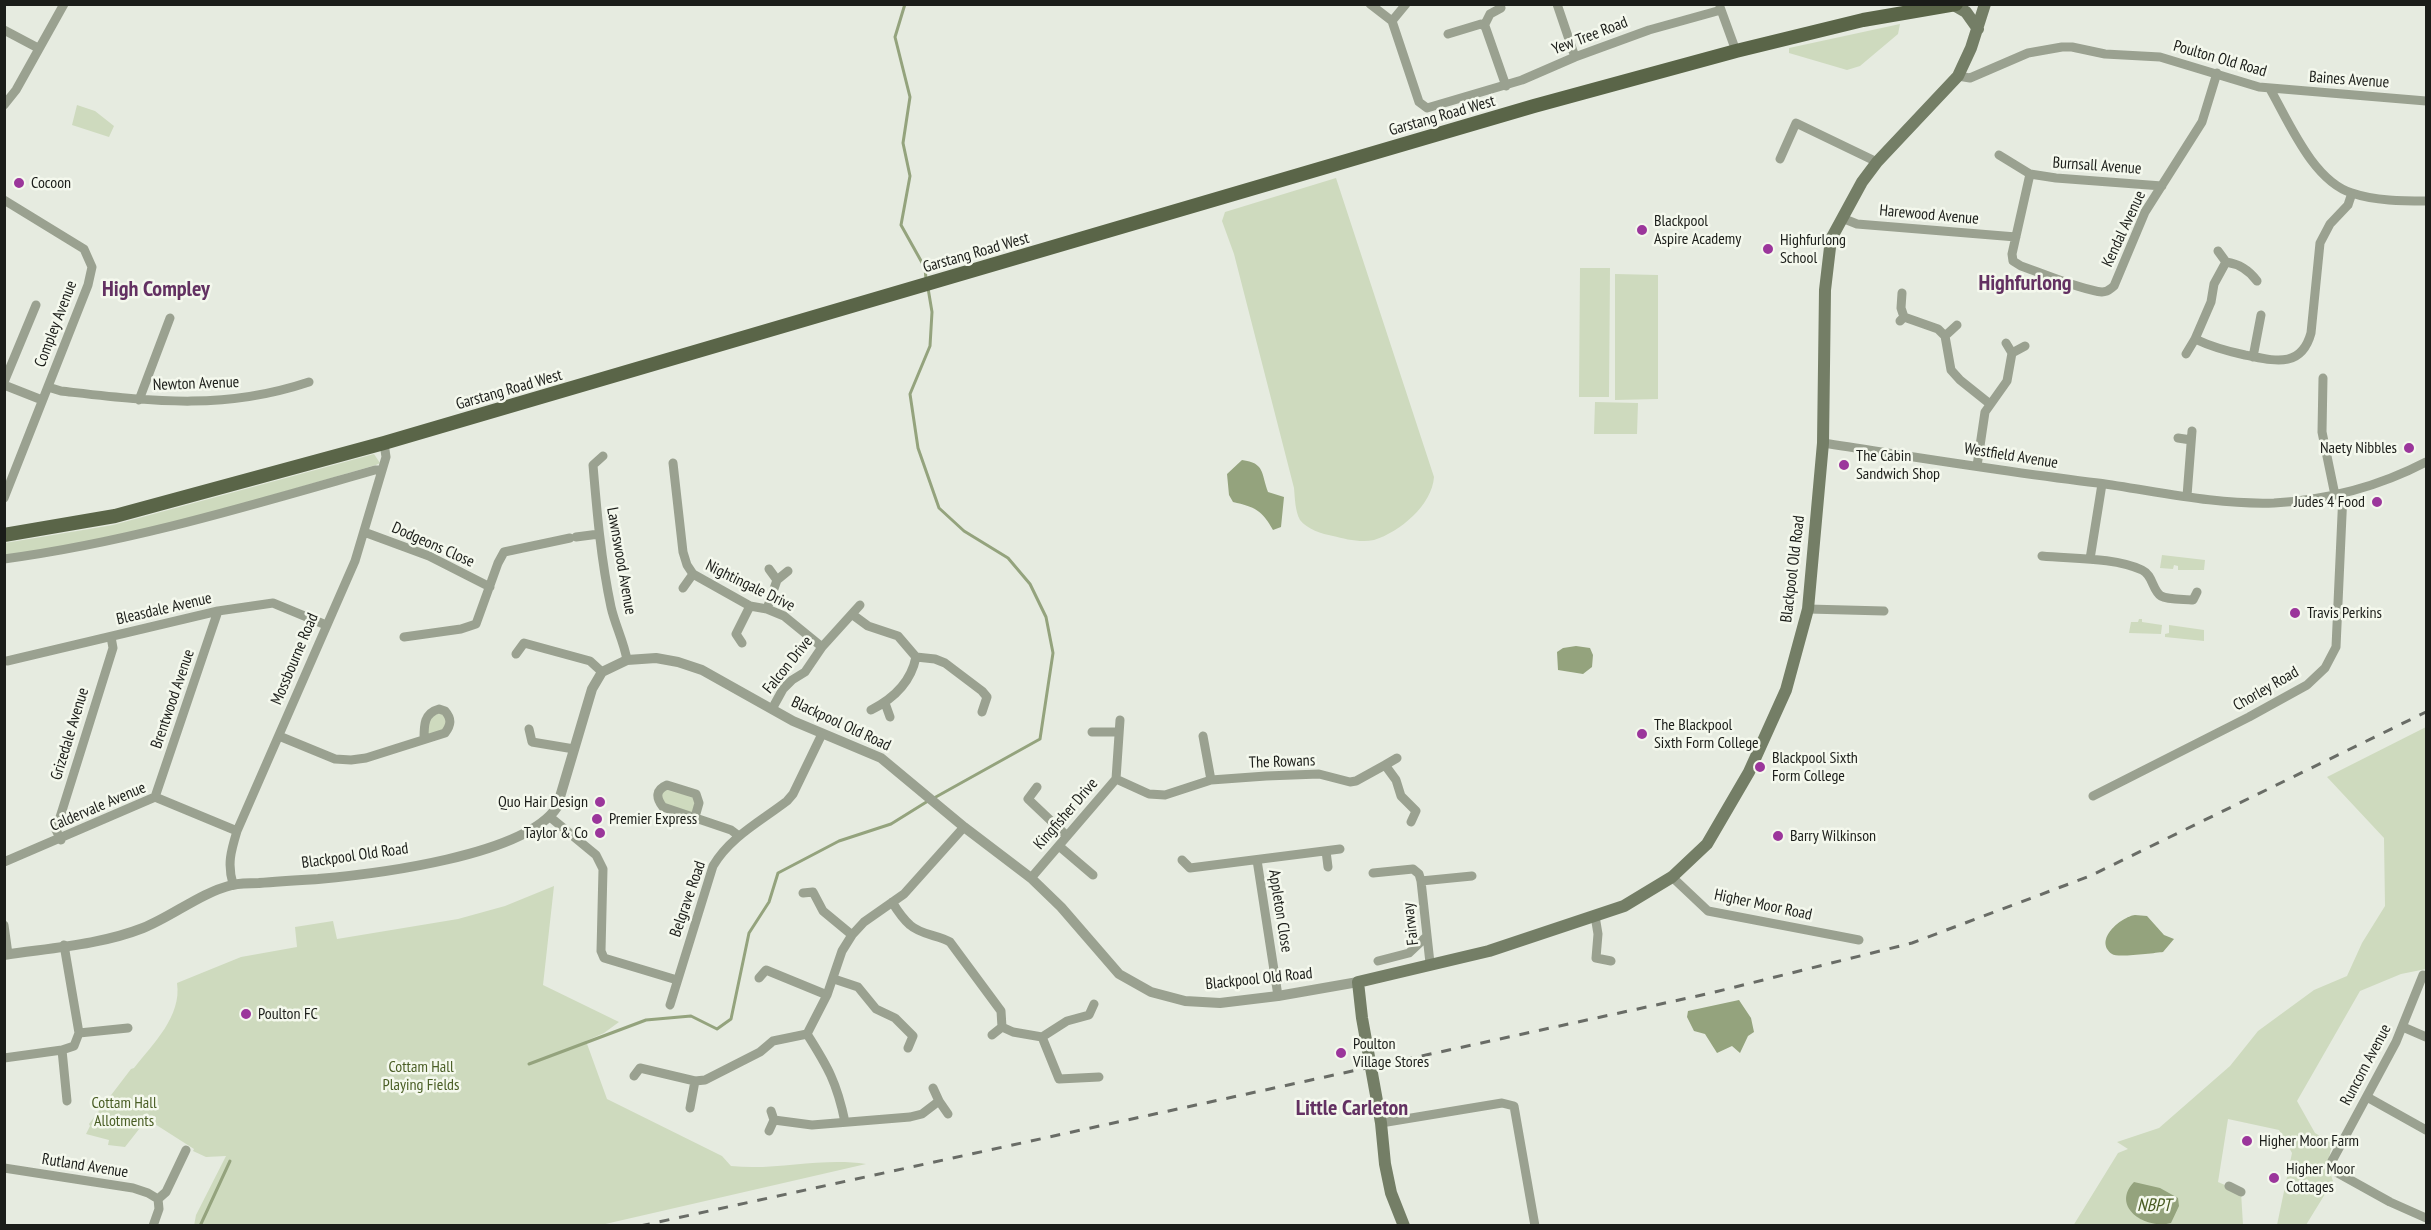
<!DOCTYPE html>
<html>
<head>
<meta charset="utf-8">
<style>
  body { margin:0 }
  #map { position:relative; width:2431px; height:1230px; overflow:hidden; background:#e6ebe0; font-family:"PT Sans Narrow",sans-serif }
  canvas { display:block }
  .frame { position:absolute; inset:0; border:6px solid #1b1d19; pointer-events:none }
</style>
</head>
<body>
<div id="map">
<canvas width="2431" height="1230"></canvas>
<div class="frame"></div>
</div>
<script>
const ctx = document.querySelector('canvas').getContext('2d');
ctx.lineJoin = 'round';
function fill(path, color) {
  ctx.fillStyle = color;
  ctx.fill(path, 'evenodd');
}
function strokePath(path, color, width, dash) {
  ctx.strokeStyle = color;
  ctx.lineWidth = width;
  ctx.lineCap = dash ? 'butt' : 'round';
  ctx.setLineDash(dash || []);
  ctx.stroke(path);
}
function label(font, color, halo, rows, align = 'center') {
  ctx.font = font + ' "PT Sans Narrow",sans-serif';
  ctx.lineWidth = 5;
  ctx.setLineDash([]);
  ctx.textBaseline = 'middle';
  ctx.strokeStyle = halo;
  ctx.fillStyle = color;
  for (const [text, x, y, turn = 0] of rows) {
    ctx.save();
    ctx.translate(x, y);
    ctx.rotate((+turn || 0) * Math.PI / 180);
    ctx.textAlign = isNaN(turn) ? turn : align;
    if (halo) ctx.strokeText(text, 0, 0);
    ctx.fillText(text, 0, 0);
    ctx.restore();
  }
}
fill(new Path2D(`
  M1900 24 1898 34 1860 66 1847 70 1789 53V48Z
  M77 105 95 111 114 126 109 137 72 125Z
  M1336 178 1434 477C1432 505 1400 532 1374 540 1361 543 1345 539 1333 536 1322 534 1307 529 1300 520 1295 511 1295 498 1294 488L1234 254 1222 221 1225 212Z
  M1580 268H1610L1609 397H1579Z
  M1615 274 1658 275V399L1615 400Z
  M1595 402 1638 403 1637 434H1594Z
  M374 454 380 463 376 465 152 530 5 556V543L113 525Z
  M2162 555 2205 560 2204 570H2178V566L2174 565 2173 569 2160 568Z
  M2139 619H2142V622L2162 625 2161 634 2129 633 2131 622H2138Z
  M2169 625 2204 630V641L2165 637V634L2169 633Z
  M442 710 449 727 424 739V723Z
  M2426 727V969L2401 974 2360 991 2297 1101 2315 1133 2333 1144C2327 1159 2328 1167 2333 1181L2306 1225H2277L2292 1153 2279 1130 2228 1119 2218 1182 2241 1192 2243 1225 2073 1226 2118 1153 2128 1149 2117 1142 2159 1128 2230 1066 2258 1031 2314 990 2347 976 2362 943 2385 906 2384 838 2327 777Z
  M661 788 696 794 695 817 663 807Z
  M554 886 543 985 619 1022 604 1033 586 1041 607 1099 722 1156 731 1166C776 1171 821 1157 866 1164L601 1225 194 1226 196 1215 226 1156 206 1157 193 1151 194 1149 147 1119 125 1147 108 1145 109 1140 86 1134 90 1126 89 1124 131 1069 134 1068C153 1044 182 1016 177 983L241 957 297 947 295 927 333 921 337 939 458 919 505 906Z`), '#cedabe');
fill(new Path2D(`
  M1242 460C1265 463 1261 473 1268 492L1284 497 1281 527 1273 530C1262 510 1255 507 1233 502L1229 495 1227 474Z
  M1576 646 1590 648 1593 655 1592 667 1583 674 1558 670 1557 652 1563 648Z
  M2135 915 2147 916 2164 935 2174 939 2163 952C2154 953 2117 958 2112 954 2093 940 2121 917 2135 915Z
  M1739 1000 1751 1018 1754 1032 1748 1036 1740 1053 1732 1046 1717 1053 1705 1034 1694 1031 1687 1017 1688 1011Z
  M2134 1182 2160 1188 2178 1198 2179 1206 2171 1223C2146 1230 2110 1207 2134 1182Z`), '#94a37d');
strokePath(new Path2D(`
  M905 4 895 37 910 97 903 143 910 176 901 225 925 268 926 279
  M928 288 932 312 930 346 910 394 918 448 939 508 964 531 1008 558 1030 584 1046 617 1053 653 1040 739 934 798
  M529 1064 646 1020 691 1016 717 1029 731 1019 749 933 769 902 778 873 839 841 891 824 928 801
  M200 1226 230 1161`), '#94a37d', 3);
strokePath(new Path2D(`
  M1370 4 1392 21
  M1557 4 1575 57
  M1720 7 1736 51
  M1392 21 1419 102 1427 108 1522 80 1575 57 1649 30 1721 10
  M1392 21 1406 4
  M1484 26 1490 14 1501 8
  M4 30 38 48
  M1448 34 1481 24 1485 26 1506 86
  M1958 76 1970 78 2028 53 2062 47H2072L2105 54 2160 57 2259 87 2426 101
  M2270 89C2289 122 2313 181 2352 193 2375 201 2403 201 2426 201
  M4 105 16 90 64 4
  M1999 155 2030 174 2056 178 2162 186
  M1780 159 1796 123 1877 162
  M2030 174 2012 254 2013 261 2021 266C2042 273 2081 290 2102 292 2108 292 2110 289 2114 286L2145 212 2202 122 2217 73
  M4 200 84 249 92 267 88 285 4 498
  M1842 218 1857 224 2016 237
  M2218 251 2226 262
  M2257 281C2249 270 2240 264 2226 262L2214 284 2211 302 2195 339C2212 347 2226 351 2245 355 2272 360 2301 370 2311 333L2320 243 2330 224 2348 205 2352 193
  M1902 293 1901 308 1904 317
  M1900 321 1904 317 1938 329 1945 336 1951 370 1960 380 1990 404
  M1945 336 1957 325
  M2012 353 2025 346
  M2186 354 2195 339
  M2253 357 2261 315
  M2323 378 2322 432 2335 495
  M4 382 36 305
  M4 385 42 400
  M48 387 61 391C150 401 222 411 309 382
  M139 400 170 318
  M2178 438 2191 440
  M1823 443C1915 457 2006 472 2098 483 2156 491 2215 505 2274 503 2327 500 2380 486 2426 462
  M603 456 593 465C597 513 601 560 611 607 615 625 624 642 627 660
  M673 463 683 552 687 565 693 574 750 606 767 609 784 616 822 647
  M1977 466 1985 412 2007 381 2012 353 2006 343
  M2187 496 2192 431
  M364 532 429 556 490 587
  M576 537 599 534
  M2042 556C2072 559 2114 557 2142 570 2153 575 2152 590 2161 596 2168 600 2184 599 2193 600L2197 592
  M4 559C131 542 252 505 375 470H382
  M2090 559 2102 484
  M769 569 777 580
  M683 588 693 574
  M767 609 777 580 788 571
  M1808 609 1884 611
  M853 615 868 626 898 636 916 657 935 659 945 663 982 691 987 697 982 712
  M404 637 461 629 476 624 498 563 504 552 570 538
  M742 643 736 634 750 606
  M516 654 524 643 590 661 602 672
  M7 661 218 611 273 603 326 625
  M885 703 890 717
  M772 709 783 689 792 680 805 672 822 647 860 605
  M871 710C893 699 911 682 916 657
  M529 729 532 742 574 749
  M1092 732H1119
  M279 736 335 759 351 760 366 758 445 733C451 725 452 719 445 711L439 709C424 713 424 725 424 739
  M1203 736 1211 780
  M1385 765 1397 758
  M1116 779 1149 794 1165 795 1211 780 1266 776 1319 774 1350 782 1356 781 1385 765 1396 780 1401 796 1416 811 1411 822
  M1037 787 1028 799 1067 836
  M2093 796 2249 717 2307 685 2325 668 2336 647 2343 493
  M155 797 218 611
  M550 817 596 855 603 869 601 951 604 958 677 980
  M695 817 699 803 696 794 667 785C655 790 656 798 663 807L731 830 739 836
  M61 840 56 830 113 648 111 637
  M1059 846 1093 875
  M1326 851 1328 867
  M1182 860 1190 868 1340 849
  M1257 860 1278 996
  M4 862 155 797 237 831
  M1373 873 1413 869 1419 874 1421 881
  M1672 877 1708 911 1859 940
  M1031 878 1116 779 1120 720
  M233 884C227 864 231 851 237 831L355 561 386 457 384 443
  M803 893 813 892 823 911 852 935
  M892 902C897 910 903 919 910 925 921 935 938 935 950 942L1001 1011 1002 1027 1013 1032 1042 1037
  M1595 916 1598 934 1596 958 1611 961
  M4 925 8 954
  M1378 961 1409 953 1427 936
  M1430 963 1421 881 1472 876
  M2423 975 2396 1042 2332 1161 2333 1168 2336 1172 2390 1202 2426 1218
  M759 978 766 970 827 995
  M834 979 858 987 876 1009 895 1018 913 1036 908 1048
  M670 1005 713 866C730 837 761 821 787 801L793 794 822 734
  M2403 1027 2426 1037
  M79 1033 128 1028
  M992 1035 1002 1027
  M1042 1037 1059 1079 1099 1077
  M1042 1037 1067 1021 1089 1015 1094 1004
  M62 1050 67 1101
  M4 1058 62 1050 74 1046 79 1033 64 945
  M634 1076 640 1068 695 1081 705 1080 760 1052 773 1041 807 1034
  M933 1088 939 1101
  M2367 1097 2426 1130
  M690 1108 695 1081
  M771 1111 774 1120 812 1125 910 1117 922 1114 939 1101 948 1114
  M845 1122C837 1083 828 1067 807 1034L827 995 842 951 852 935 864 922 904 894 964 827
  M1381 1123 1502 1103 1514 1106 1535 1226
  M769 1131 774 1120
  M4 1168 133 1188 148 1193 158 1199
  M2229 1186 2241 1192
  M153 1226 159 1209 158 1199 166 1192 186 1150`), '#9aa190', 9);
strokePath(new Path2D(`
  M4 955C50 948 100 945 143 928 173 916 200 893 232 885 241 883 251 883 259 883 279 881 299 880 318 879 375 874 525 856 557 807L592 689 602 672 627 660 656 658 678 662 702 670 793 721 881 758 964 827 1031 878 1061 907 1119 974 1151 992 1185 1001 1220 1003 1278 996 1358 982`), '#9aa190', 10);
strokePath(new Path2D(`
  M1954 5 1966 12 1978 29
  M1404 1226 1391 1193 1385 1164 1381 1123 1362 1018 1358 982 1489 951 1624 906 1672 877 1707 844 1749 772 1786 690 1808 609 1823 443 1825 290 1831 239 1862 182 1877 162 1958 76 1971 48 1985 4`), '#747e66', 12);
strokePath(new Path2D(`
  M4 535 115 516 384 443 1534 106 1736 51 1863 20 1956 4`), '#5a6548', 14);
strokePath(new Path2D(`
  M640 1226 1711 993 1912 943 2090 876 2426 712`), '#696c66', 3, [10, 10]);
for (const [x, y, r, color] of [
  [19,183,6,"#9b369b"],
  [1642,230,6,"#9b369b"],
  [1768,249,6,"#9b369b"],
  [2409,448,6,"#9b369b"],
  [1844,465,6,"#9b369b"],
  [2377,502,6,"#9b369b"],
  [2295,613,6,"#9b369b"],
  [1642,734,6,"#9b369b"],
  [1760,767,6,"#9b369b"],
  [600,802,6,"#9b369b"],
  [597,819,6,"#9b369b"],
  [600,833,6,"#9b369b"],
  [1778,836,6,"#9b369b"],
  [246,1014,6,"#9b369b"],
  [1341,1053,6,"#9b369b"],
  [2247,1141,6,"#9b369b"],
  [2274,1178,6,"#9b369b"]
]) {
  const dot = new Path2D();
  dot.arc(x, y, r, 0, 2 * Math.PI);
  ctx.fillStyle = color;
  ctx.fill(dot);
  strokePath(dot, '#f4f8ed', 2);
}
label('16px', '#1b1d19', '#f4f8ed', [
  ["Yew Tree Road",1590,36,-21],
  ["Poulton Old Road",2220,59,16],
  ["Baines Avenue",2349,80,4],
  ["Garstang Road West",1442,116,-16],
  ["Burnsall Avenue",2097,166,4],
  ["Harewood Avenue",1929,215,5],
  ["Kendal Avenue",2124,229,-65],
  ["Garstang Road West",976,253,-16],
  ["Compley Avenue",56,324,-69],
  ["Newton Avenue",196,384,-2],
  ["Garstang Road West",509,390,-16],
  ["Westfield Avenue",2011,456,9],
  ["Dodgeons Close",433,545,24],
  ["Lawnswood Avenue",621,561,80],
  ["Blackpool Old Road",1793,569,-83],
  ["Nightingale Drive",750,586,26],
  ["Bleasdale Avenue",164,609,-13],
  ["Mossbourne Road",295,659,-67],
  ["Falcon Drive",788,665,-51],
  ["Chorley Road",2266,689,-30],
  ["Brentwood Avenue",173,699,-71],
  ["Blackpool Old Road",841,724,25],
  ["Grizedale Avenue",70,734,-73],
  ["The Rowans",1282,762,-2],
  ["Caldervale Avenue",98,807,-23],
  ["Kingfisher Drive",1066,814,-49],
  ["Blackpool Old Road",355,856,-8],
  ["Belgrave Road",688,899,-71],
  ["Higher Moor Road",1763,905,12],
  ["Appleton Close",1280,911,81],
  ["Fairway",1411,924,-97],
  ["Blackpool Old Road",1259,979,-6],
  ["Runcorn Avenue",2366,1065,-62],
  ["Rutland Avenue",85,1166,9]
]);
label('16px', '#1b1d19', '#f4f8ed', [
  ["Cocoon",31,183],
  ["Blackpool",1654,221],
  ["Aspire Academy",1654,239],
  ["Highfurlong",1780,240],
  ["School",1780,258],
  ["Naety Nibbles",2397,448,"right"],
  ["The Cabin",1856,456],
  ["Sandwich Shop",1856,474],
  ["Judes 4 Food",2365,502,"right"],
  ["Travis Perkins",2307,613],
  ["The Blackpool",1654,725],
  ["Sixth Form College",1654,743],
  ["Blackpool Sixth",1772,758],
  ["Form College",1772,776],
  ["Quo Hair Design",588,802,"right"],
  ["Premier Express",609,819],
  ["Taylor & Co",588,833,"right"],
  ["Barry Wilkinson",1790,836],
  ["Poulton FC",258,1014],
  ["Poulton",1353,1044],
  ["Village Stores",1353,1062],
  ["Higher Moor Farm",2259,1141],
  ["Higher Moor",2286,1169],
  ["Cottages",2286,1187]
], 'left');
label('16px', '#4a5e25', '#f4f8ed', [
  ["Cottam Hall",421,1067],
  ["Playing Fields",421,1085],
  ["Cottam Hall",124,1103],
  ["Allotments",124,1121]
]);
label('italic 18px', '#495c23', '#f4f8ed', [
  ["NBPT",2154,1206]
]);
label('bold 22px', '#633162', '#f4f8ed', [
  ["Highfurlong",2025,284],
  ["High Compley",156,290],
  ["Little Carleton",1352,1109]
]);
</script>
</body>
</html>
